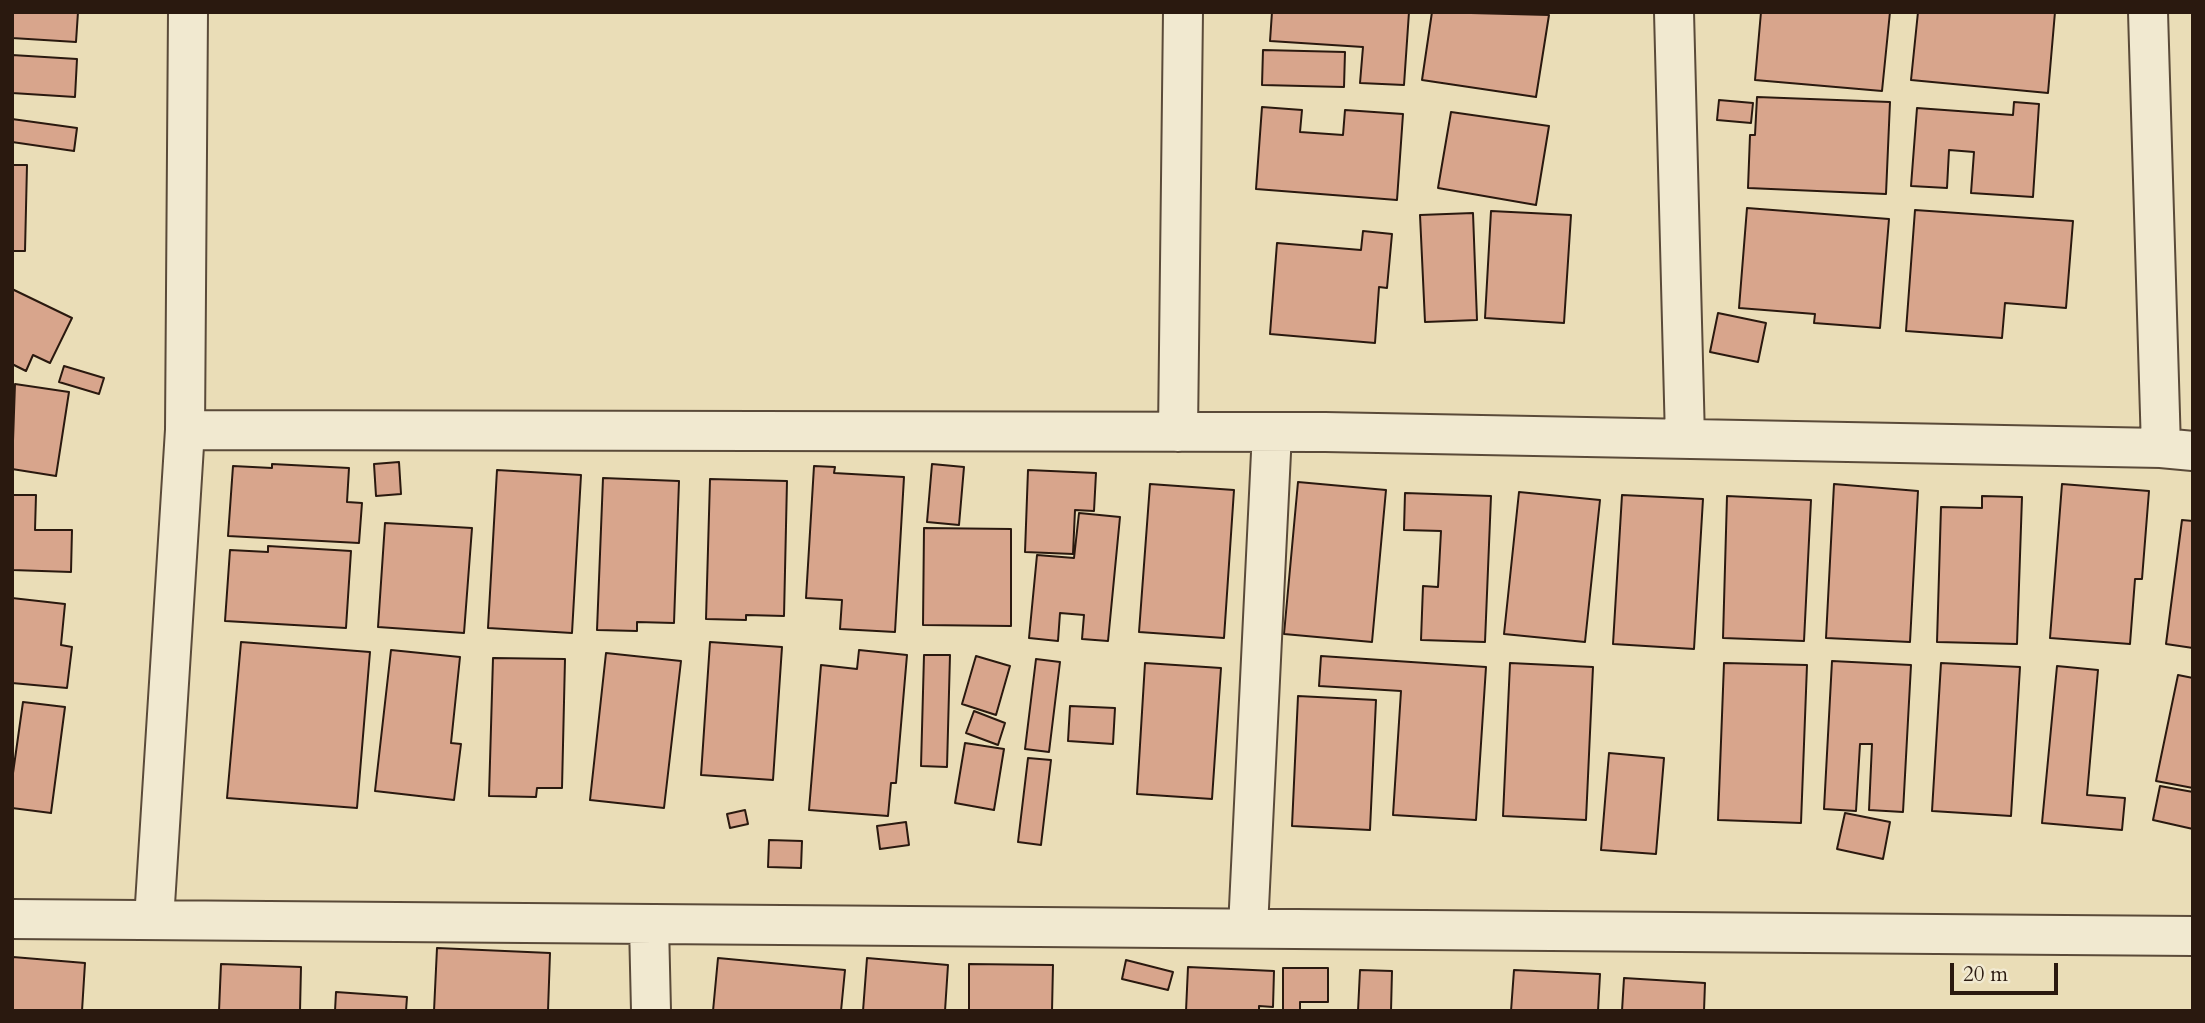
<!DOCTYPE html>
<html>
<head>
<meta charset="utf-8">
<style>
  body { margin:0 }
  #map { position:relative; width:2205px; height:1023px; overflow:hidden; background:#eaddb7; font-family:Cardo,serif }
  canvas { display:block }
  .frame { position:absolute; inset:0; border:14px solid #2a190f; pointer-events:none }
  .scale { position:absolute; left:1950px; top:963px; width:108px; height:32px; box-sizing:border-box; border:4px solid #2a190f; border-top:0; padding-left:9px; font-size:21px; line-height:24px; white-space:nowrap; color:#2a190f; -webkit-text-stroke:5px #f1e9d0; paint-order:stroke }
</style>
</head>
<body>
<div id="map">
<canvas width="2205" height="1023"></canvas>
<div class="frame"></div>
<div class="scale">20 m</div>
</div>
<script>
const ctx = document.querySelector('canvas').getContext('2d');
ctx.lineJoin = 'round';
function fill(path, color) {
  ctx.fillStyle = color;
  ctx.fill(path, 'evenodd');
}
function strokePath(path, color, width, dash) {
  ctx.strokeStyle = color;
  ctx.lineWidth = width;
  ctx.lineCap = dash ? 'butt' : 'round';
  ctx.setLineDash(dash || []);
  ctx.stroke(path);
}
const building = new Path2D(`
  M12 12H78L76 42 12 38Z
  M1272 12H1409L1404 85 1360 83 1363 47 1270 41Z
  M1432 12 1549 15 1536 97 1422 80Z
  M1761 12H1890L1882 91 1755 80Z
  M1918 12H2055L2048 93 1911 80Z
  M1263 50 1345 52 1344 87 1262 85Z
  M12 55 77 59 75 97 12 93Z
  M1757 97 1890 102 1886 194 1748 188 1750 135H1755Z
  M1719 100 1753 103 1751 123 1717 120Z
  M2014 102 2039 104 2033 197 1971 193 1974 152 1949 150 1947 188 1911 186 1917 108 2013 115Z
  M1262 107 1302 110 1300 132 1343 135 1345 110 1403 114 1397 200 1256 189Z
  M1451 112 1549 126 1536 205 1438 188Z
  M12 119 77 128 74 151 12 142Z
  M12 165H27L25 251H13Z
  M1747 208 1889 219 1880 328 1814 323 1815 314 1739 308Z
  M1915 210 2073 221 2066 308 2005 303 2002 338 1906 331Z
  M1491 211 1571 215 1564 323 1485 318Z
  M1473 213 1477 320 1425 322 1420 215Z
  M1363 231 1392 234 1387 288 1379 287 1375 343 1270 334 1277 243 1361 250Z
  M12 289 72 318 50 363 33 355 26 371 12 364Z
  M1718 313 1766 323 1758 362 1710 352Z
  M64 366 104 378 99 394 59 382Z
  M15 384 69 392 56 476 12 469Z
  M399 462 401 494 376 496 374 464Z
  M272 464 349 468 347 502 362 503 359 543 228 536 233 466 272 468Z
  M932 464 964 467 959 525 927 522Z
  M814 466 835 467 834 473 904 477 895 632 840 629 842 600 806 598Z
  M497 470 581 475 572 633 488 628Z
  M1028 470 1096 473 1094 511 1075 510 1073 554 1025 552Z
  M603 478 679 481 674 623 637 622V631L597 630Z
  M710 479 787 481 784 616 746 615V620L706 619Z
  M1298 482 1386 490 1372 642 1284 634Z
  M1150 484 1234 490 1224 638 1139 632Z
  M1834 484 1918 491 1910 642 1826 638Z
  M2062 484 2149 491 2142 579H2135L2130 644 2050 638Z
  M1519 492 1600 500 1585 642 1504 634Z
  M1405 493 1491 496 1485 642 1421 640 1423 586 1438 587 1441 531 1404 530Z
  M12 495H36L35 530H72L71 572 12 570Z
  M1622 495 1703 499 1694 649 1613 644Z
  M1727 496 1811 500 1804 641 1723 638Z
  M1982 496 2022 497 2017 644 1937 642 1941 507 1982 508Z
  M1079 513 1120 517 1108 641 1082 639 1084 615 1060 613 1058 641 1029 638 1037 555 1074 558Z
  M2182 520 2193 521V648L2166 644Z
  M385 523 472 528 464 633 378 627Z
  M924 528 1011 529V626L923 625Z
  M268 546 351 551 346 628 225 621 230 550 268 552Z
  M12 598 65 604 61 645 72 647 67 688 12 683Z
  M241 642 370 652 357 808 227 798Z
  M710 642 782 647 773 780 701 775Z
  M391 650 460 657 451 743 461 744 454 800 375 791Z
  M859 650 907 655 896 783H891L888 816 809 810 821 665 857 669Z
  M606 653 681 661 664 808 590 800Z
  M924 655H950L947 767 921 766Z
  M976 656 1010 666 996 715 962 704Z
  M1321 656 1486 667 1476 820 1393 815 1401 691 1319 686Z
  M493 658 565 659 562 788H537L536 797 489 796Z
  M1036 659 1060 662 1049 752 1025 749Z
  M1832 661 1911 665 1903 812 1869 810 1872 744H1860L1856 811 1824 809Z
  M1145 663 1221 668 1212 799 1137 794Z
  M1510 663 1593 667 1586 820 1503 816Z
  M1724 663 1807 665 1801 823 1718 820Z
  M1941 663 2020 667 2011 816 1932 811Z
  M2057 666 2098 670 2087 795 2125 798 2122 830 2042 823Z
  M2178 675 2193 678V788L2156 781Z
  M1298 696 1376 700 1370 830 1292 826Z
  M23 702 65 707 51 813 12 808V780Z
  M1070 706 1115 708 1113 744 1068 741Z
  M974 711 1005 723 998 745 966 733Z
  M965 743 1004 749 994 810 955 803Z
  M1609 753 1664 758 1656 854 1601 850Z
  M1028 758 1051 760 1041 845 1018 842Z
  M2160 786 2193 792V829L2153 820Z
  M745 810 748 824 730 828 727 814Z
  M1845 813 1890 822 1883 859 1837 849Z
  M906 822 909 845 880 849 877 826Z
  M769 840 802 841 801 868 768 867Z
  M437 948 550 953 548 1011H434Z
  M13 957 85 963 82 1011H12Z
  M718 958 845 970 841 1011H713Z
  M867 958 948 965 945 1011H863Z
  M1126 960 1173 972 1168 990 1122 979Z
  M221 964 301 967 300 1011H219Z
  M969 964 1053 965 1052 1011H969Z
  M1188 967 1274 971 1273 1007 1259 1006V1011H1186Z
  M1283 968H1328V1002H1300V1011H1283Z
  M1360 970 1392 971 1391 1011H1358Z
  M1514 970 1600 974 1598 1011H1511Z
  M1624 978 1705 983 1704 1011H1622Z
  M336 992 407 997 406 1011H335Z`);
fill(building, '#d8a58c');
strokePath(building, '#2a190f', 2);
const minor = new Path2D(`
  M1674 12 1685 439
  M2148 12 2161 448
  M185 430 1325 432 2161 448 2193 451
  M1178 432 1183 12
  M12 919 2193 936
  M154 920 185 430 188 12
  M649 924 651 1011
  M1248 928 1272 432`);
strokePath(minor, '#5a4a39', 42);
strokePath(minor, '#f1e9d0', 38);
</script>
</body>
</html>
